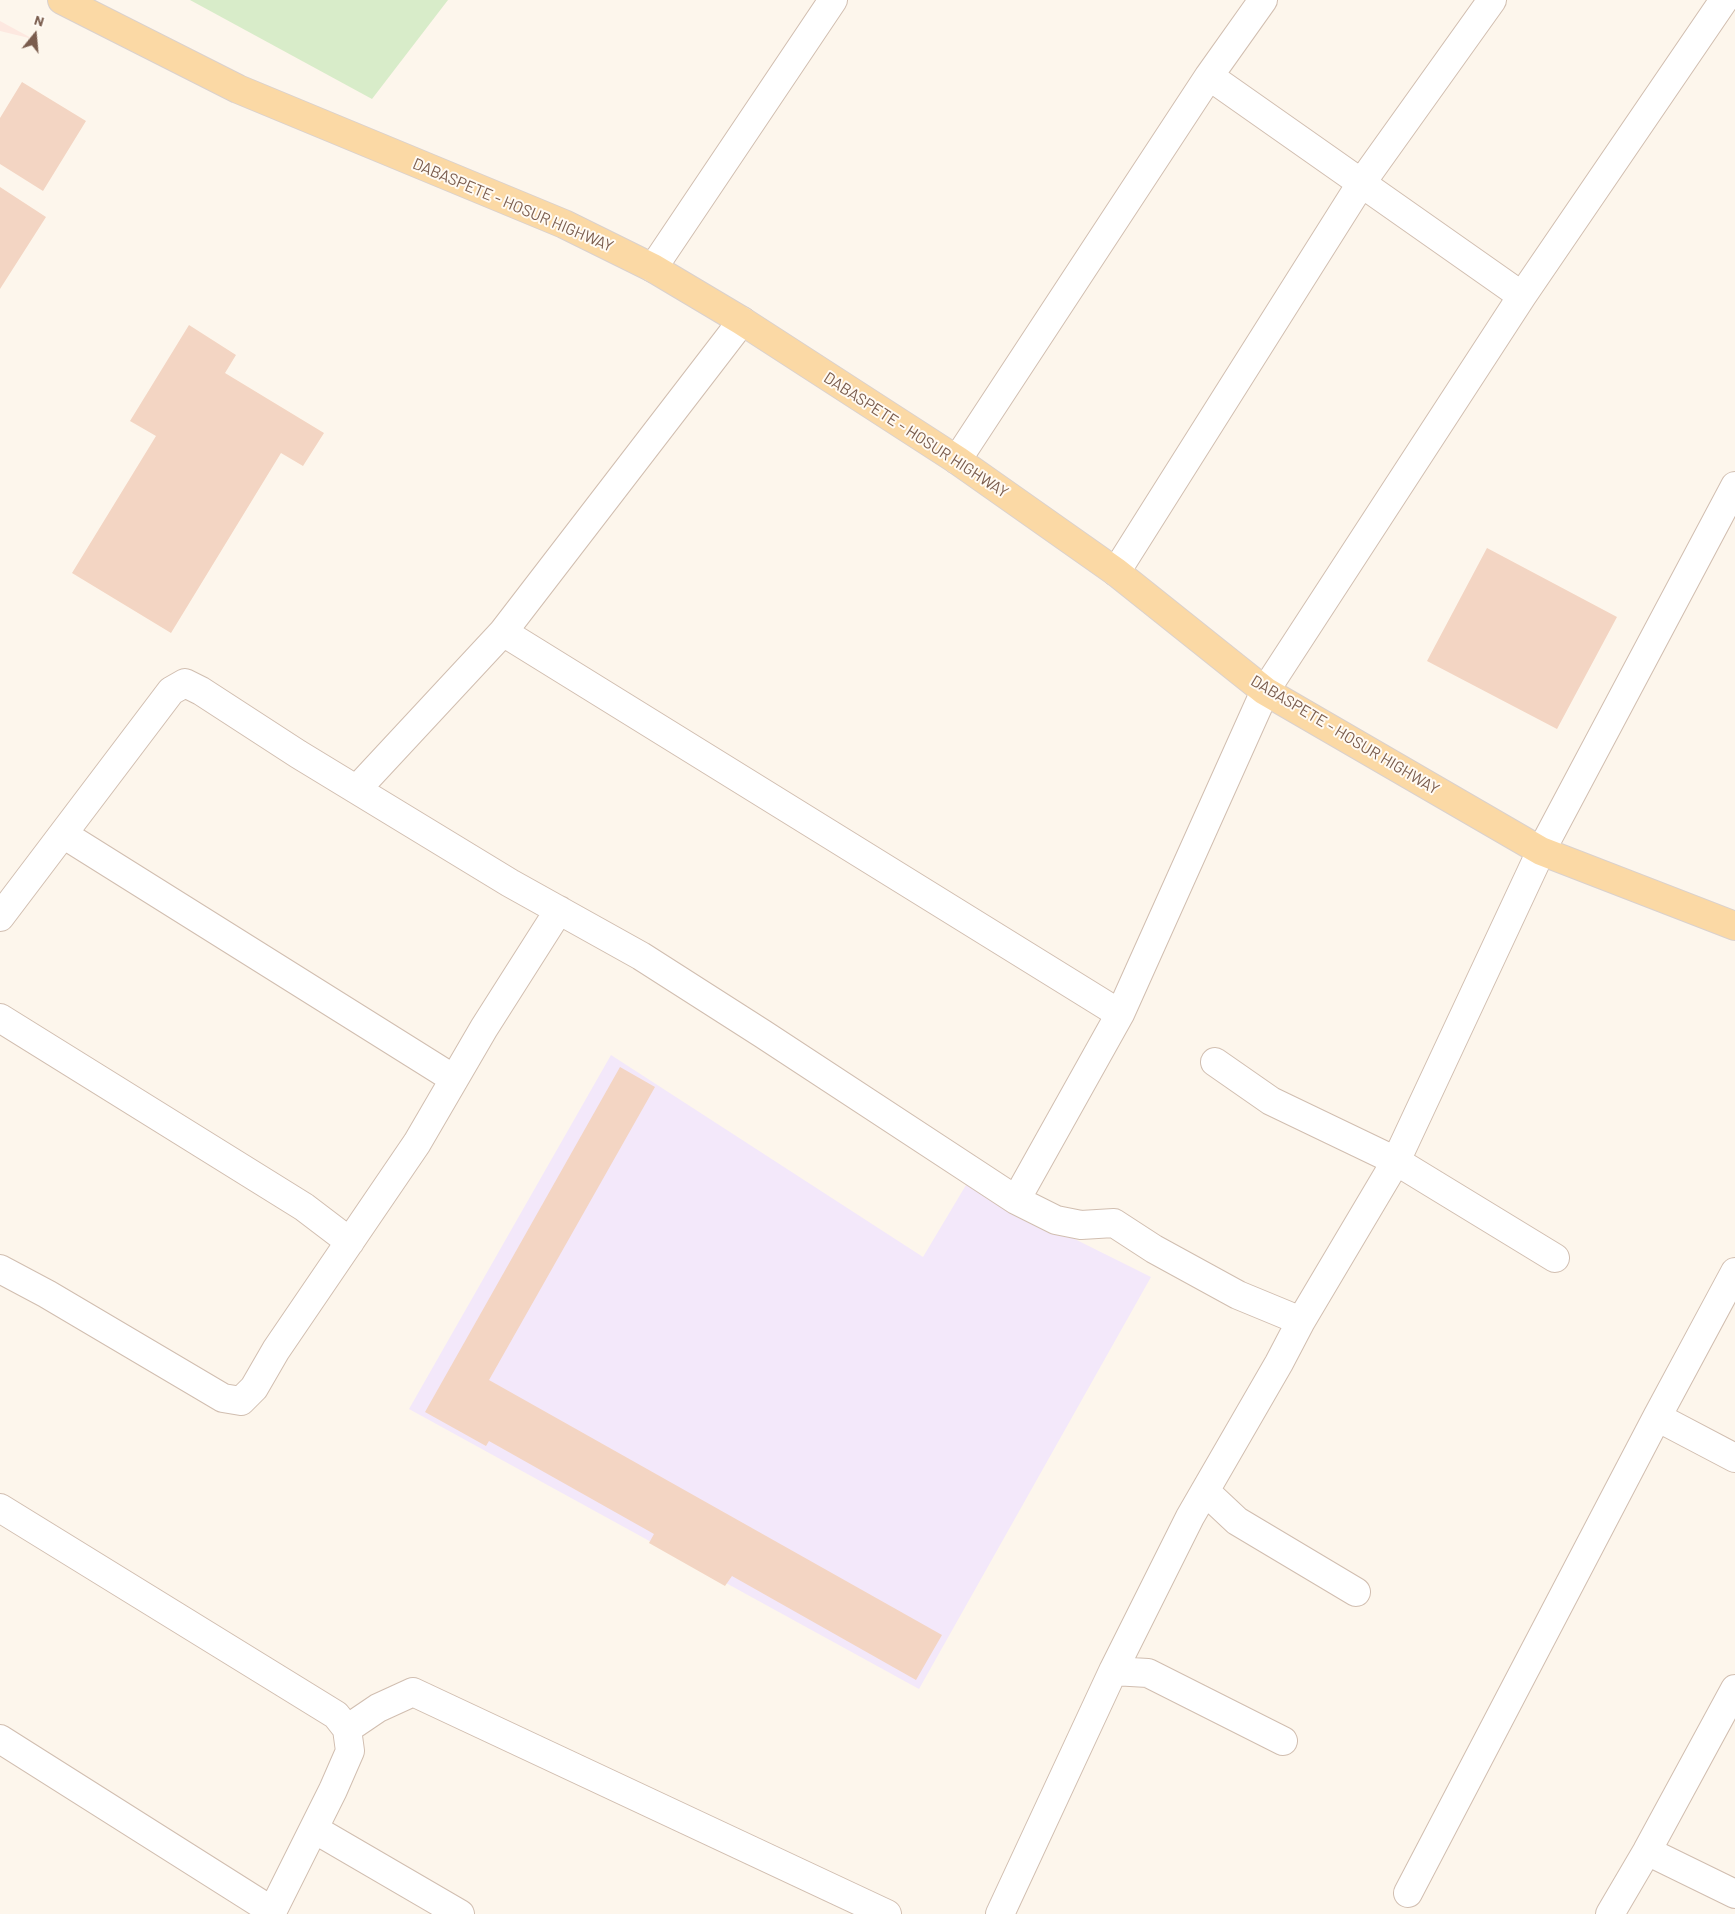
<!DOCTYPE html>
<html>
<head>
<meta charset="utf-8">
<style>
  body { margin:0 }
  #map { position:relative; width:1735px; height:1914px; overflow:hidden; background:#fdf6ec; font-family:Barlow,sans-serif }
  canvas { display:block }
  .north { position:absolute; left:10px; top:10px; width:50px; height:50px; -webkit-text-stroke:4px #fffaf3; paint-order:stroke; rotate:17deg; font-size:14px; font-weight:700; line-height:20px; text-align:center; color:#7a5c4d }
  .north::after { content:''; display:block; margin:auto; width:18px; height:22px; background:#7a5c4d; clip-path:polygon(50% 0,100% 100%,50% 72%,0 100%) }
</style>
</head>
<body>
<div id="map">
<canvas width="1735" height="1914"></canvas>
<div class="north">N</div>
</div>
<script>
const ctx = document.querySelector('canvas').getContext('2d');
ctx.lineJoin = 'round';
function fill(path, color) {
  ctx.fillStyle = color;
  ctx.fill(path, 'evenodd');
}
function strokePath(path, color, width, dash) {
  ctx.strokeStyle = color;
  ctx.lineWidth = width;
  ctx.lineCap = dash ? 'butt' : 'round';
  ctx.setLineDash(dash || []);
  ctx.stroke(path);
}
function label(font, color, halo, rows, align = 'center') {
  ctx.font = font + ' Barlow,sans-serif';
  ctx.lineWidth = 4;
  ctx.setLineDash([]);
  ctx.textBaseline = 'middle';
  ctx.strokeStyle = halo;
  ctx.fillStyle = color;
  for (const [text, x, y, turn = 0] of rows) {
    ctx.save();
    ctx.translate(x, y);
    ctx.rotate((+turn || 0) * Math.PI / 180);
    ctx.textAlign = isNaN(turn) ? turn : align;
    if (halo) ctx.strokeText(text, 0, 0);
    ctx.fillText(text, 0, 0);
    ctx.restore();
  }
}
fill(new Path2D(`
  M0 21 33 39 0 31Z`), '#fde8e0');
fill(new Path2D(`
  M611 1055 923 1257 966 1185 1151 1277 919 1689 409 1409Z`), '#f3e8fa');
fill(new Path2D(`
  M190 0H448L372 99Z`), '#d8ecc9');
fill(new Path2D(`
  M22 82 86 121 43 191 0 164V118Z
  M0 187 46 217 0 289Z
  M189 325 236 355 225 373 324 433 303 466 281 453 171 633 72 573 156 436 130 421Z
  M1487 548 1617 617 1557 729 1427 661Z
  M620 1067 655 1087 489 1380 942 1635 916 1680 732 1576 725 1586 649 1543 654 1534 489 1441 486 1446 425 1412Z`), '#f3d5c3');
const street = new Path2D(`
  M1209 76 1522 296
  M653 268 833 0
  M957 460 1209 76 1263 0
  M1116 572 1362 182 1492 0
  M503 632 1120 1014
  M357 789 503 632 742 321
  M63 834 454 1079
  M0 917 171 691 185 683 201 691 298 754 510 883 641 956 763 1034 1016 1200 1056 1220 1081 1225 1114 1223 1154 1249 1238 1295 1301 1321
  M0 1018 304 1207 350 1242
  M1215 1062 1271 1101 1396 1161 1555 1258
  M1016 1200 1120 1014 1265 691 1522 296 1724 0
  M0 1269 47 1294 223 1398 241 1401 254 1388 276 1350 417 1143 484 1028 559 910
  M1657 1417 1735 1458
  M1205 1491 1237 1521 1356 1592
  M0 1508 336 1715 347 1729 350 1751 333 1790 271 1914
  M1113 1671 1148 1673 1283 1741
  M347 1729 378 1708 413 1692 887 1914
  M0 1739 272 1911
  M314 1829 460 1914
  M1647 1851 1735 1894
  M1408 1893 1657 1417 1735 1272
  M1000 1914 1113 1671 1190 1517 1279 1363 1301 1321 1396 1161 1541 851 1735 486
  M1610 1914 1647 1851 1735 1689`);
const primary = new Path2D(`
  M62 0 238 89 564 224 653 268 742 321 957 460 1116 572 1265 691 1541 851 1735 926`);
strokePath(street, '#d1beb0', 30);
strokePath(primary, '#dad1cd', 30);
strokePath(street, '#fff', 28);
strokePath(primary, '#fbd9a5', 28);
label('16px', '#7a5c4d', '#fffaf3', [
  ["DABASPETE - HOSUR HIGHWAY",513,205,23],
  ["DABASPETE - HOSUR HIGHWAY",916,435,33],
  ["DABASPETE - HOSUR HIGHWAY",1345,735,31]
]);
</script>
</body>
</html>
